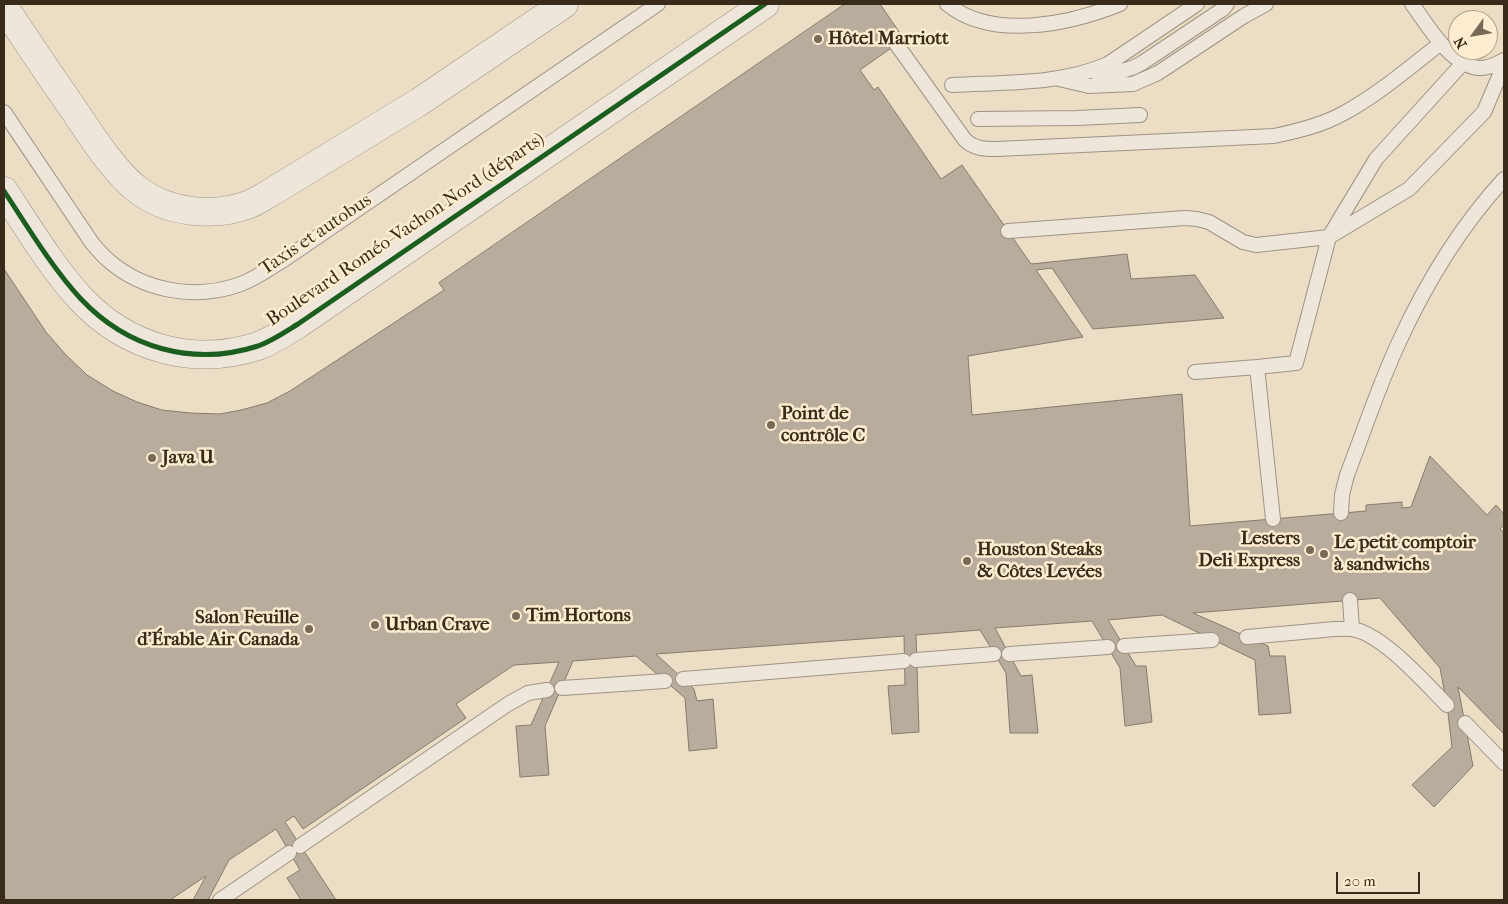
<!DOCTYPE html>
<html>
<head>
<meta charset="utf-8">
<style>
  body { margin:0 }
  #map { position:relative; width:1508px; height:904px; overflow:hidden; background:#ecddc5; font-family:"IM FELL French Canon",serif }
  canvas { display:block }
  .frame { position:absolute; inset:0; border:5px solid #392b1a; pointer-events:none }
  .north { position:absolute; left:1448px; top:10px; width:50px; height:50px; box-sizing:border-box; background:#fdeccf; border:1px solid #af9f87; border-radius:50%; rotate:238deg; font-size:14px; font-weight:700; line-height:20px; text-align:center; color:#392b1a }
  .north::after { content:''; display:block; margin:auto; width:18px; height:22px; background:#786956; clip-path:polygon(50% 0,100% 100%,50% 72%,0 100%) }
  .scale { position:absolute; left:1336px; top:872px; width:84px; height:22px; box-sizing:border-box; border:2px solid #392b1a; border-top:0; padding-left:6px; font-size:15px; line-height:18px; white-space:nowrap; color:#392b1a; -webkit-text-stroke:4px #fdeccf; paint-order:stroke }
</style>
</head>
<body>
<div id="map">
<canvas width="1508" height="904"></canvas>
<div class="frame"></div>
<div class="north">N</div>
<div class="scale">20 m</div>
</div>
<script>
const ctx = document.querySelector('canvas').getContext('2d');
ctx.lineJoin = 'round';
function fill(path, color) {
  ctx.fillStyle = color;
  ctx.fill(path, 'evenodd');
}
function strokePath(path, color, width, dash) {
  ctx.strokeStyle = color;
  ctx.lineWidth = width;
  ctx.lineCap = dash ? 'butt' : 'round';
  ctx.setLineDash(dash || []);
  ctx.stroke(path);
}
function label(font, color, halo, rows, align = 'center') {
  ctx.font = font + ' "IM FELL French Canon",serif';
  ctx.lineWidth = 5;
  ctx.setLineDash([]);
  ctx.textBaseline = 'middle';
  ctx.strokeStyle = halo;
  ctx.fillStyle = color;
  for (const [text, x, y, turn = 0] of rows) {
    ctx.save();
    ctx.translate(x, y);
    ctx.rotate((+turn || 0) * Math.PI / 180);
    ctx.textAlign = isNaN(turn) ? turn : align;
    if (halo) ctx.strokeText(text, 0, 0);
    ctx.fillText(text, 0, 0);
    ctx.restore();
  }
}
const building = new Path2D(`
  M845 4H880L904 39 860 70 874 90 878 87 941 179 962 165 1031 264 1127 254 1131 279 1195 275 1224 318 1093 329 1052 268 1036 270 1083 337 968 356 972 415 1182 394 1190 526 1366 511V505L1402 502V508L1411 507 1430 456 1487 515 1496 505 1504 514V525L1500 529 1504 533V734L1458 687 1473 766 1434 807 1412 785 1452 747 1447 705 1440 668 1380 598 1193 613 1268 646 1270 656H1285L1291 713 1259 715 1255 660 1162 615 1108 620 1136 666H1146L1152 722 1125 726 1120 668 1092 621 995 628 1021 676 1032 675 1038 733H1010L1006 673 980 630 916 635 919 732 892 734 888 686 905 685 904 636 656 654 694 689 697 701 713 699 717 748 689 751 685 698 636 656 573 661 545 726 549 775 520 777 516 726 531 725 559 662 514 665 456 704 466 718 303 829 294 816 285 822 336 900H301L287 878 300 870 276 829 229 860 208 900H193L206 876 170 900H4V269L46 332 65 354 87 375 113 391 137 402 162 410 190 413 220 414 241 410 267 403 290 391 444 290 439 283Z`);
fill(building, '#b8ad9d');
strokePath(building, '#847b6c', 1);
const service = new Path2D(`
  M947 4C993 41 1070 24 1120 4
  M1412 4C1427 24 1450 65 1478 68 1488 69 1496 64 1504 60
  M897 45 965 140C975 149 984 149 997 149L1274 136C1298 131 1323 125 1344 113 1379 94 1410 67 1441 43
  M1094 72C1112 74 1127 72 1142 63L1223 9 1227 4
  M1059 79 1089 86 1133 84 1158 73 1244 16 1266 4
  M952 85C1004 82 1060 85 1108 64L1197 4
  M4 112 92 243C97 249 102 255 108 260 143 291 194 300 238 285 256 279 272 267 288 257L658 4
  M978 119 1077 118 1140 115
  M1008 231 1185 218 1197 219 1209 222 1243 242 1256 245 1329 237 1409 189 1484 112 1504 65
  M1195 372 1257 367
  M1341 513 1342 495 1347 475C1364 431 1379 385 1399 342 1426 283 1460 227 1504 179
  M1273 519 1257 367 1296 363 1329 237 1376 159 1463 63
  M1350 600 1352 629
  M1247 637C1269 635 1291 633 1313 631 1325 630 1339 628 1351 629 1381 632 1426 684 1447 705
  M1124 646 1212 640
  M1009 654 1108 647
  M916 660 994 654
  M683 679 904 661
  M562 688 665 681
  M1465 723 1504 763
  M300 846 508 704 528 693 547 690
  M220 900 289 853`);
const tertiary = new Path2D(`
  M4 7C27 41 50 76 74 110 91 135 114 172 138 190 168 213 214 218 250 204 257 201 263 197 270 193L419 102 564 4
  M4 191C27 226 53 269 81 299 127 348 193 367 258 346 272 341 285 332 298 324L765 4`);
strokePath(service, '#9d9384', 16);
strokePath(tertiary, '#9d9384', 29);
strokePath(service, '#eee6da', 14);
strokePath(tertiary, '#eee6da', 28);
strokePath(new Path2D(`
  M4 191C27 226 53 269 81 299 127 348 193 367 258 346 272 341 285 332 298 324L765 4`), '#1b5e20', 5);
for (const [x, y, r, color] of [
  [818,39,5,"#786956"],
  [771,425,5,"#786956"],
  [152,458,5,"#786956"],
  [1310,550,5,"#786956"],
  [1324,554,5,"#786956"],
  [967,561,5,"#786956"],
  [516,616,5,"#786956"],
  [375,625,5,"#786956"],
  [309,629,5,"#786956"]
]) {
  const dot = new Path2D();
  dot.arc(x, y, r, 0, 2 * Math.PI);
  ctx.fillStyle = color;
  ctx.fill(dot);
  strokePath(dot, '#fdeccf', 2);
}
label('bold 19px', '#392b1a', '#fdeccf', [
  ["Hôtel Marriott",828,39],
  ["Point de",781,414],
  ["contrôle C",781,436],
  ["Java U",162,458],
  ["Lesters",1300,539,"right"],
  ["Deli Express",1300,561,"right"],
  ["Le petit comptoir",1334,543],
  ["à sandwichs",1334,565],
  ["Houston Steaks",977,550],
  ["& Côtes Levées",977,572],
  ["Tim Hortons",526,616],
  ["Salon Feuille",299,618,"right"],
  ["d'Érable Air Canada",299,640,"right"],
  ["Urban Crave",385,625]
], 'left');
label('19px', '#392b1a', '#fdeccf', [
  ["Boulevard Roméo-Vachon Nord (départs)",406,230,-34],
  ["Taxis et autobus",316,235,-34]
]);
</script>
</body>
</html>
